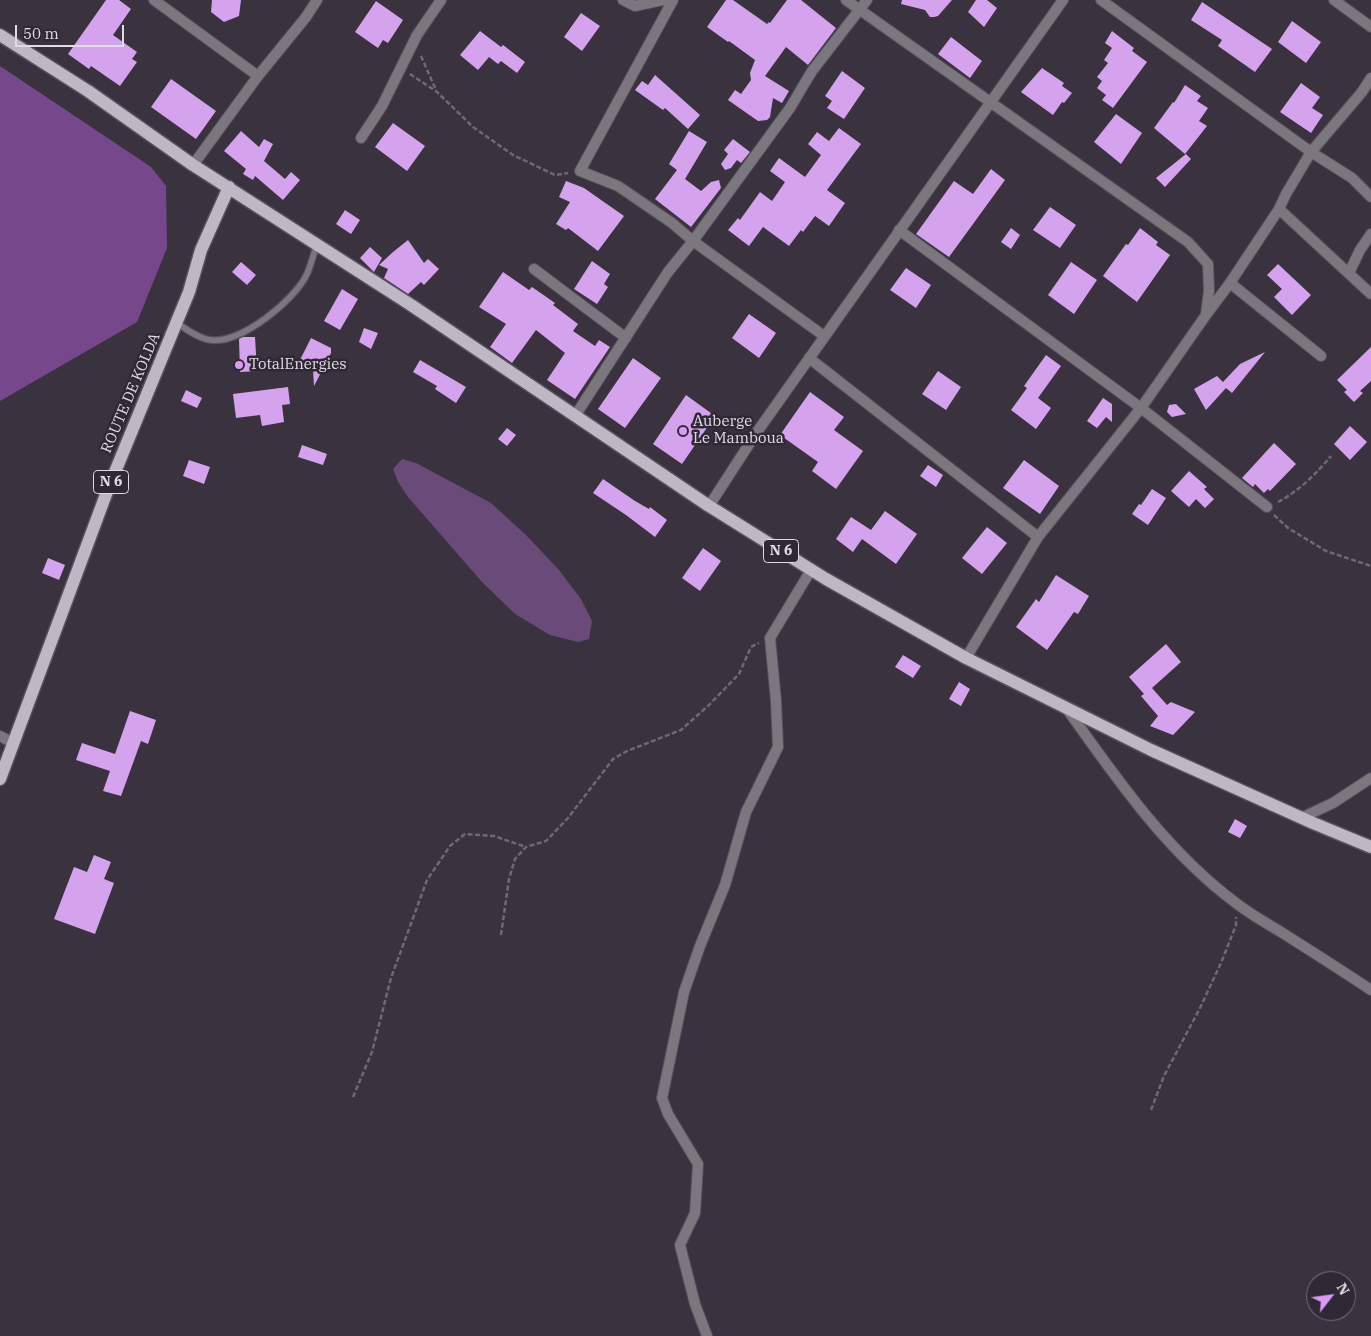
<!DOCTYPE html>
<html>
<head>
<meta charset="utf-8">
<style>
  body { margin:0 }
  #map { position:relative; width:1371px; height:1336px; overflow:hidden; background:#3b3240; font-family:"IBM Plex Serif",serif }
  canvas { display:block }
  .north { position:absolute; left:1306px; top:1271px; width:50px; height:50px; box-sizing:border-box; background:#312835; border:1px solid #77707b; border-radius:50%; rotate:60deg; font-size:14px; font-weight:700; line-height:20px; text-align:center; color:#e1dbe4 }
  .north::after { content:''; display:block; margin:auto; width:18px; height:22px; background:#da9af7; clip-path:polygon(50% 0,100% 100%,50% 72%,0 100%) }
  .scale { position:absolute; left:15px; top:25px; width:109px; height:22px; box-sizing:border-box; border:2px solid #e1dbe4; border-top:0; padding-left:6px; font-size:15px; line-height:18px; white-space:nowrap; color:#e1dbe4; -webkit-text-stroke:4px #312835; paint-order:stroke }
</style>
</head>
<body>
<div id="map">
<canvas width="1371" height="1336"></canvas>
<div class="north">N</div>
<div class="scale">50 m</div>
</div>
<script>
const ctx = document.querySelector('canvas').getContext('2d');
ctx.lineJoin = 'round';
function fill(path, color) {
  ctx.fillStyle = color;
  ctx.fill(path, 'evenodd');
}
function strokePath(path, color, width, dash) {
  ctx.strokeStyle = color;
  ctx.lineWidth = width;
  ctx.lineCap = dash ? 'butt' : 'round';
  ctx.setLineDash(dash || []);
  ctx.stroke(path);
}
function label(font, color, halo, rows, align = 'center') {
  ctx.font = font + ' "IBM Plex Serif",serif';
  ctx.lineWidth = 5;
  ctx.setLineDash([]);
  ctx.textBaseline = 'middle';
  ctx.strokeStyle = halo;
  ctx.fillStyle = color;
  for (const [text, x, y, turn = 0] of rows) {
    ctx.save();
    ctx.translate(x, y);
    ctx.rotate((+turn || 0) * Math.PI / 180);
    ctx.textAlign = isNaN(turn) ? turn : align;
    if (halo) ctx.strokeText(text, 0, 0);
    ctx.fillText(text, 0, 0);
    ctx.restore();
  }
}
fill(new Path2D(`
  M402 459 416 463 491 503 526 535 559 570 581 599 592 621 589 639 578 642 550 635 515 614 482 582 408 497 398 482 393 469Z`), '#6a4a78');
fill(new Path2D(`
  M0 66 151 167 166 186 167 248 137 322 0 401Z`), '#76488b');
fill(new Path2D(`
  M106 0H119L131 9 113 35 137 52 132 59 137 62 120 86 91 66 89 69 68 54Z
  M212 0H241L239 16 224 22 211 12Z
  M726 0H733L767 24 769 22 770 23 787 0H801L836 28 808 65 786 47 765 76 789 91 782 103 773 98 770 117 767 120 758 121 728 100 735 90 741 94 751 80 750 73 755 60 729 41 728 42 707 27Z
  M902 0H952L938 16 934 17H930L925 10 901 4Z
  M976 0H987L997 8 984 27 968 12Z
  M376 1 403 20 388 43 383 40 378 48 355 32Z
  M1202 2 1272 49 1255 72 1218 46 1222 40 1191 20Z
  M581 13 600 26 582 51 564 37Z
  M1292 21 1321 42 1306 63 1278 42Z
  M480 31 501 47 503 45 525 62 517 73 501 61 498 64 489 57 478 70 460 55Z
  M1112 31 1134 48 1132 51 1147 62 1113 108 1102 100 1106 95 1097 88 1102 81 1097 77 1108 63 1104 60 1112 48 1105 43Z
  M951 37 982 61 970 78 938 54Z
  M1042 68 1064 83 1062 86 1072 93 1064 103 1062 102 1053 115 1021 92Z
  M842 71 865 88 844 119 827 108 832 101 825 96Z
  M655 75 700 115 688 129 665 108 663 110 635 90 642 81 648 85Z
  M171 79 216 111 196 139 151 107Z
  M1301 83 1320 97 1312 108 1323 115 1311 133 1280 112Z
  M1185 85 1201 96 1197 101 1208 108 1199 121 1207 126 1185 154 1154 128 1173 102 1174 103Z
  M1116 114 1142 133 1121 164 1094 142Z
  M393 123 425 146 407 171 375 147Z
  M839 128 861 144 827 190 845 203 829 226 815 216 803 232 801 230 789 246 763 227 749 246 728 230 738 218 740 220 760 192 772 201 785 182 770 171 779 158 805 177 821 155 808 144 817 132 829 141Z
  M241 131 259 147 264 139 273 144 264 161 285 179 291 172 300 180 283 200 255 176 253 180 243 174 246 169 224 151Z
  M689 131 707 142 685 179 701 191 711 182 719 180 721 188 691 227 655 199 677 170 669 164Z
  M733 139 750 152 741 163 737 160 731 168 725 170 721 164 728 154 724 150Z
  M1186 154 1191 159 1165 187 1156 178Z
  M991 169 1005 180 949 257 916 234 954 181 973 194Z
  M566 181 584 188 624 216 598 251 568 228 566 230 556 224 570 202 559 197Z
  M1050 207 1076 225 1060 248 1033 230Z
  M345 210 360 220 351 234 336 224Z
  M1011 228 1020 235 1011 249 1001 242Z
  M1140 228 1158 242 1156 245 1170 255 1137 302 1103 276 1126 244 1128 245Z
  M408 240 424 263 428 259 439 269 424 285 421 282 408 294 384 278 388 269 379 265 393 252Z
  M370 247 382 258 374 272 360 258Z
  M592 261 610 274 604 284 608 287 597 304 574 289Z
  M241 262 256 275 247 285 232 272Z
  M1071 262 1097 280 1074 314 1048 295Z
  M1278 264 1311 295 1292 315 1274 297 1282 289 1267 275Z
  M906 268 931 285 916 308 890 290Z
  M503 272 529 290 532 287 555 303 553 305 578 324 573 331 595 346 599 340 610 347 575 399 547 380 565 353 536 330 512 363 490 347 506 324 479 307Z
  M342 289 358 299 340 330 324 321Z
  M749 314 776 333 759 358 732 338Z
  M364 328 378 333 371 349 359 342Z
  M243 337H255L257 371 240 372 239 339Z
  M311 338 331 348V353L314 386 313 369 295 370Z
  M1371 347V381L1360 391 1363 393 1354 402 1344 392 1347 390 1337 380Z
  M1265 352 1232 393 1226 388 1206 410 1194 389 1217 376 1223 382 1240 364Z
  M1046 355 1061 366 1038 398 1051 408 1036 429 1011 410 1027 388 1024 386Z
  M633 358 661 378 625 428 598 409Z
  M420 360 466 387 456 403 435 389 437 386 413 372Z
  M938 371 961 387 946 410 922 394Z
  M288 387 290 404 282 405 284 422 262 426 260 415 236 418 233 394Z
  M186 390 202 398 197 408 181 401Z
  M810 392 844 417 834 430 863 451 836 489 812 471 818 462 780 435Z
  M686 395 715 416 682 464 653 444Z
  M1103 398 1112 404V422L1106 417 1097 428 1087 421Z
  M1176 404 1186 414 1172 417 1167 412 1169 405Z
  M1350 426 1367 442 1350 460 1334 444Z
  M507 428 516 435 507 446 498 439Z
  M1274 443 1296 464 1270 491 1268 489 1264 493 1255 484 1253 487 1242 478Z
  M302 445 327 454 323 465 298 457Z
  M189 460 210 467 204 484 183 476Z
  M1024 460 1059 486 1040 514 1003 488Z
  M928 465 943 475 936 487 920 476Z
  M1189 471 1207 487 1204 489 1214 499 1205 508 1196 499 1189 507 1171 491Z
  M603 479 635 501 649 509 650 507 667 520 655 537 626 515 593 493Z
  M1152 489 1166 498 1148 525 1132 514 1139 504 1141 505Z
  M885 511 917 534 896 564 862 539 853 552 836 539 851 517 871 530Z
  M987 527 1007 543 982 574 962 558Z
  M703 548 721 561 700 591 682 578Z
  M48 558 65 565 59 580 42 573Z
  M1056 575 1089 596 1078 614 1074 612 1047 650 1016 627 1036 599 1039 602Z
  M1166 644 1181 662 1152 688 1167 705 1171 702 1195 712 1173 735 1150 726 1158 716 1141 696 1144 694 1129 677Z
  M903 655 921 666 913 678 895 667Z
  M959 682 970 689 961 706 949 699Z
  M130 711 156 720 148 744 141 741 121 796 103 791 110 771 76 760 82 743 115 754Z
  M1235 819 1247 826 1240 838 1228 832Z
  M94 855 111 862 104 879 114 883 95 934 54 919 74 867 87 872Z`), '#d5a3ed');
const lane = new Path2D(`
  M177 323C187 330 200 339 211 340 241 344 295 300 307 274 311 265 313 255 317 245`);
const street = new Path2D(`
  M154 0 258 76
  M623 0 635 6 663 0
  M673 0 580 171 618 186 672 223 693 241 824 336
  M846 0 1188 242 1208 264 1209 291 1206 314
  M1101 0 1311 152 1352 178 1371 197
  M1334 0 1371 27
  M361 138 382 106 417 35 441 0
  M193 165 258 76 306 17 317 0
  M1279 209 1371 294
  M899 230 1141 408 1267 507
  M534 269 626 338
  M1349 273 1360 250 1371 234
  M1230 283 1321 356
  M809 358 1038 537
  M575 416 668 272 693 241 790 108 812 71 867 0
  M709 506 757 432 1063 0
  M966 658 1038 537 1141 408 1206 315 1230 283 1279 209 1286 194 1311 152 1362 92 1371 78
  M1067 709C1116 778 1167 852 1236 903 1250 914 1266 923 1281 932 1311 951 1341 970 1371 990
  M0 736 13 743
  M1301 818 1333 803 1371 778
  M707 1336 695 1304 680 1245 695 1213 698 1164 668 1114 662 1098 684 992 700 946 725 885 746 812 778 747 776 701 770 638 811 570`);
const primary = new Path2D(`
  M0 35 88 91 193 165 411 305 709 506 826 579 966 658 1151 750 1313 823 1371 847
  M0 779 108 489 189 292 201 250 229 187`);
strokePath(lane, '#59505e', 8);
strokePath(street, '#59505e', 12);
strokePath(primary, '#59505e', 15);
strokePath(new Path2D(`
  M421 56 436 90
  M410 74 437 92 473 127 513 155 555 175 568 173
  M1278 502C1299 491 1316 474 1331 456
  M1274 515 1288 528 1326 551 1371 566
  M501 935 509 879 515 859 526 847 546 841 568 818 613 759 627 751 681 730 709 705 739 674 751 647 759 643
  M353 1097 372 1052 391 978 427 880 450 846 465 834 494 836 526 847
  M1151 1110 1164 1076 1200 1008 1221 963 1236 925V917`), '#706874', 2.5, [5, 2.5]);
strokePath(lane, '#7c777e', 5.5);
strokePath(street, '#7c777e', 10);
strokePath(primary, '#c0b7c5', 12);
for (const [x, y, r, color] of [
  [239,365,5,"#da9af7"],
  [683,431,5,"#da9af7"]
]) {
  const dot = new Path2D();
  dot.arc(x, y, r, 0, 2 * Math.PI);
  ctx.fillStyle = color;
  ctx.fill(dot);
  strokePath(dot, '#312835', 2);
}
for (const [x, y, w] of [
  [111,482,35],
  [781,551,35]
]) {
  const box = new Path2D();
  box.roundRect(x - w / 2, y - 11.5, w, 23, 4);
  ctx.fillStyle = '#312835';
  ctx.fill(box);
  strokePath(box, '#e1dbe4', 1);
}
label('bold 14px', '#e1dbe4', null, [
  ["N 6",111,482],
  ["N 6",781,551]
]);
label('15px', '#e1dbe4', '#312835', [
  ["TotalEnergies",249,365],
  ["Auberge",693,422],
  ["Le Mamboua",693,439]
], 'left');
label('15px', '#e1dbe4', '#312835', [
  ["ROUTE DE KOLDA",131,393,-67]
]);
</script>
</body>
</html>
